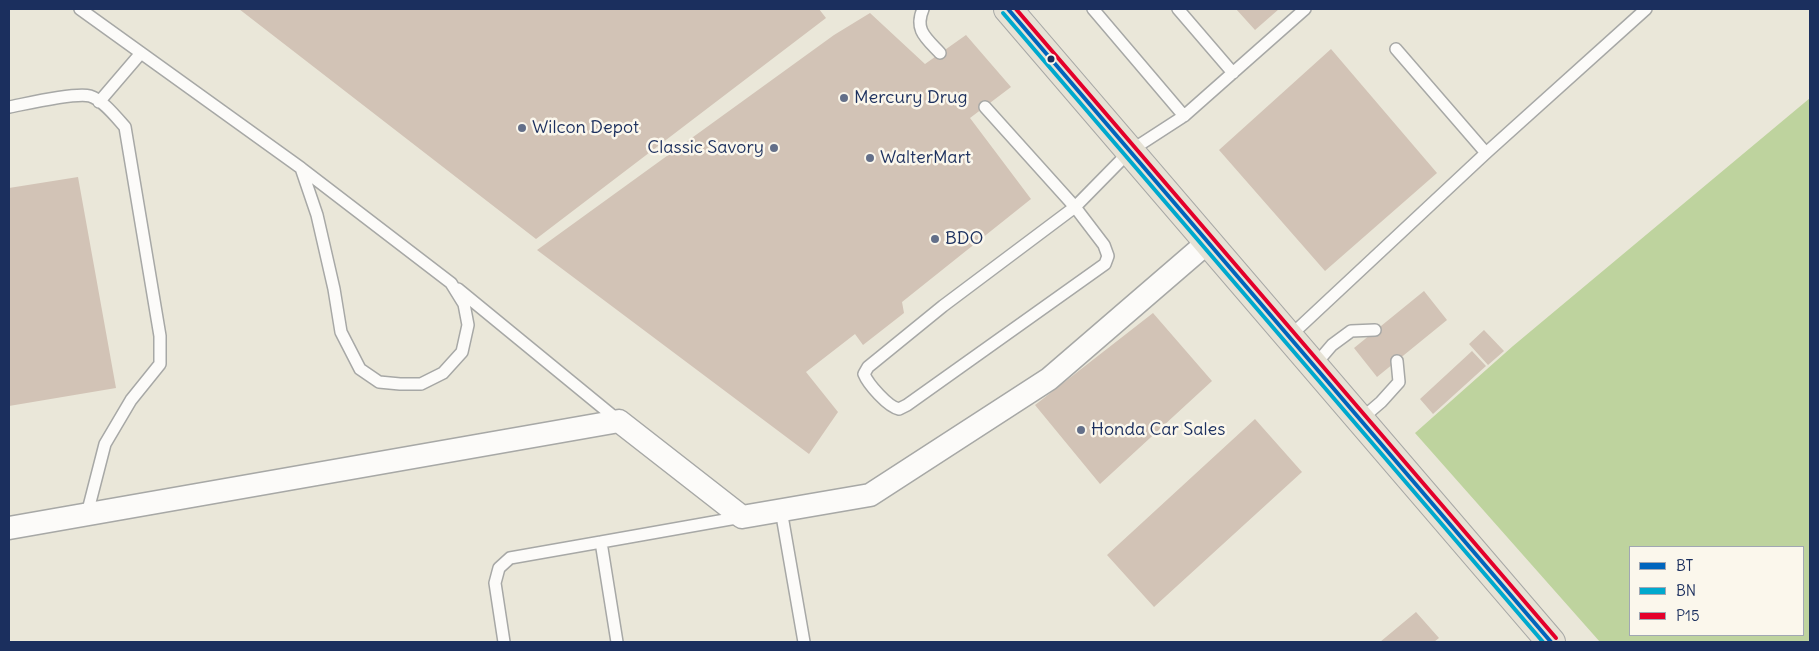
<!DOCTYPE html>
<html>
<head>
<meta charset="utf-8">
<style>
  body { margin:0 }
  #map { position:relative; width:1819px; height:651px; overflow:hidden; background:#eae7d9; font-family:Delius,sans-serif }
  canvas { display:block }
  .frame { position:absolute; inset:0; border:10px solid #1b2f5e; pointer-events:none }
  .legend { position:absolute; left:1629px; top:546px; width:175px; height:90px; box-sizing:border-box; background:#fbf7ec; border:1px solid #a1a7b3; margin:0; padding:6px 9px; list-style:none; font-size:15px; color:#1b2f5e }
  .legend li { display:flex; align-items:center; gap:10px; height:25px }
  .legend b { width:25px; border:1px solid #a1a7b3 }
</style>
</head>
<body>
<div id="map">
<canvas width="1819" height="651"></canvas>
<div class="frame"></div>
<ul class="legend">
<li><b style="height:6px;background:#0065bd"></b>BT</li>
<li><b style="height:6px;background:#00a9ce"></b>BN</li>
<li><b style="height:6px;background:#e4002b"></b>P15</li>
</ul>
</div>
<script>
const ctx = document.querySelector('canvas').getContext('2d');
ctx.lineJoin = 'round';
function fill(path, color) {
  ctx.fillStyle = color;
  ctx.fill(path, 'evenodd');
}
function strokePath(path, color, width, dash) {
  ctx.strokeStyle = color;
  ctx.lineWidth = width;
  ctx.lineCap = dash ? 'butt' : 'round';
  ctx.setLineDash(dash || []);
  ctx.stroke(path);
}
function label(font, color, halo, rows, align = 'center') {
  ctx.font = font + ' Delius,sans-serif';
  ctx.lineWidth = 5;
  ctx.setLineDash([]);
  ctx.textBaseline = 'middle';
  ctx.strokeStyle = halo;
  ctx.fillStyle = color;
  for (const [text, x, y, turn = 0] of rows) {
    ctx.save();
    ctx.translate(x, y);
    ctx.rotate((+turn || 0) * Math.PI / 180);
    ctx.textAlign = isNaN(turn) ? turn : align;
    if (halo) ctx.strokeText(text, 0, 0);
    ctx.fillText(text, 0, 0);
    ctx.restore();
  }
}
fill(new Path2D(`
  M1810 98V642H1600L1415 433 1513 346ZM1630 547H1803V635H1630Z`), '#bed39e');
fill(new Path2D(`
  M239 9H819L826 18 536 239Z
  M1236 9H1279L1255 30Z
  M870 13 925 64 966 35 1011 87 970 118 1031 199 902 302 904 313 863 345 855 334 806 372 838 412 809 454 537 250 834 35Z
  M1331 49 1437 173 1325 271 1219 150Z
  M78 177 116 388 9 406V188Z
  M1424 291 1447 320 1377 377 1354 348Z
  M1153 313 1212 381 1100 484 1035 405Z
  M1484 330 1504 351 1488 365 1469 344Z
  M1472 351 1486 366 1433 414 1420 399Z
  M1255 419 1302 472 1154 607 1107 555Z
  M1416 612 1439 638 1434 642H1380Z`), '#d2c3b6');
const lane = new Path2D(`
  M80 9 301 168 451 283 464 304 468 325 462 352 443 373 421 384H400L379 382 360 369 341 332 334 289 317 215 301 168
  M923 9C914 30 926 38 940 53
  M1093 9 1184 116
  M1178 9 1233 73
  M1396 49 1486 153
  M99 102 141 53
  M9 107C25 104 76 92 90 96 103 100 116 117 125 127L160 336V364L131 400 105 444 87 514
  M985 107 1075 207 1104 245 1108 256 1105 264 907 405 899 409C888 407 868 384 864 374L868 367 943 306 1075 207 1130 151 1184 116 1305 9
  M458 289 619 421
  M1289 337 1486 153 1646 9
  M1314 366 1332 345 1351 331 1375 330
  M1360 420 1381 402 1399 382 1397 361
  M781 510 804 642
  M504 642 495 583 499 568 510 558 601 542
  M617 642 601 542 742 517`);
const street = new Path2D(`
  M9 528 619 421 742 517 870 495 1049 379 1208 242`);
const primary = new Path2D(`
  M1008 9 1551 642`);
strokePath(lane, '#a7a8a6', 14);
strokePath(street, '#a7a8a6', 25);
strokePath(primary, '#a7a8a6', 30);
strokePath(lane, '#fcfbf9', 11);
strokePath(street, '#fcfbf9', 22);
strokePath(primary, '#e6e2d5', 28);
strokePath(new Path2D(`
  M1008 9 1551 642`), '#0065bd', 4);
strokePath(new Path2D(`
  M1003 13 1543 642`), '#00a9ce', 4);
strokePath(new Path2D(`
  M1016 9 1556 638`), '#e4002b', 4);
for (const [x, y, r, color] of [
  [1051,59,4.5,"#1b2f5e"],
  [844,98,5,"#636f89"],
  [522,128,5,"#636f89"],
  [774,148,5,"#636f89"],
  [870,158,5,"#636f89"],
  [935,239,5,"#636f89"],
  [1081,430,5,"#636f89"]
]) {
  const dot = new Path2D();
  dot.arc(x, y, r, 0, 2 * Math.PI);
  ctx.fillStyle = color;
  ctx.fill(dot);
  strokePath(dot, '#fbf7ec', 2);
}
label('18px', '#1b2f5e', '#fbf7ec', [
  ["Mercury Drug",854,98],
  ["Wilcon Depot",532,128],
  ["Classic Savory",764,148,"right"],
  ["WalterMart",880,158],
  ["BDO",945,239],
  ["Honda Car Sales",1091,430]
], 'left');
</script>
</body>
</html>
